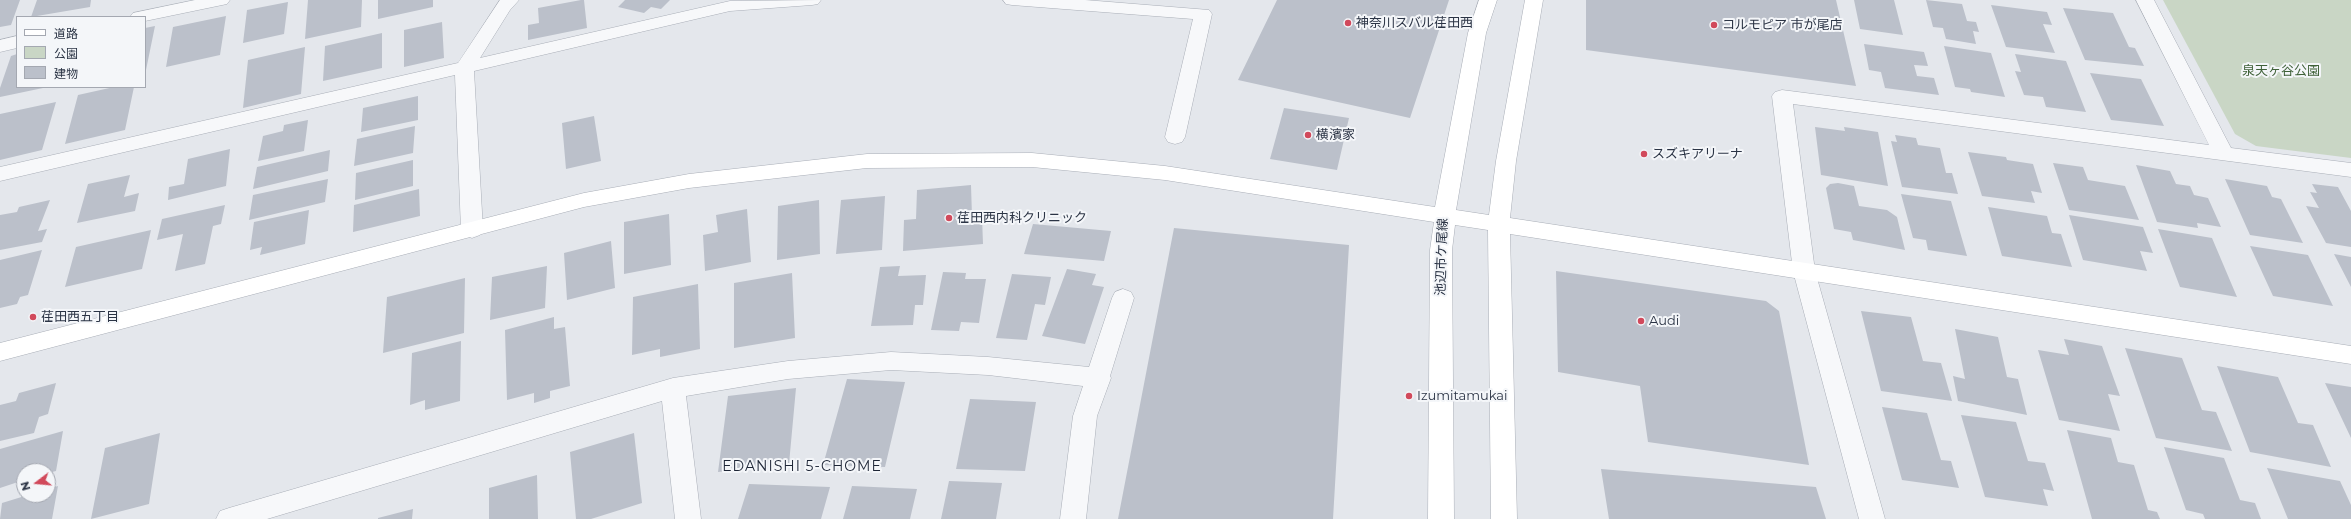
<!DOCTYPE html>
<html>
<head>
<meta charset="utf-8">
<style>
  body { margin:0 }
  #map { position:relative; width:2351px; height:519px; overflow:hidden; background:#e4e7ec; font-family:Montserrat,"Noto Sans JP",sans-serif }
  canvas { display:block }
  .legend { position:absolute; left:16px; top:16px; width:130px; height:72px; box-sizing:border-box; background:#f4f6f9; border:1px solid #a4a8b1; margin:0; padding:5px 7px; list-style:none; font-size:12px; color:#2b3445 }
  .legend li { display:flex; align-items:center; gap:8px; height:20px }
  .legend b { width:20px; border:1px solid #a4a8b1 }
  .north { position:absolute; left:16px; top:463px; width:40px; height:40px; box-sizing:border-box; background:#f4f6f9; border:1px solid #a4a8b1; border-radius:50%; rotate:254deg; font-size:11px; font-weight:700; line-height:16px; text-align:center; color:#2b3445 }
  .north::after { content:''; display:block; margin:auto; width:14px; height:18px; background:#d1495b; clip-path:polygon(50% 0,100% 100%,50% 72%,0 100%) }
</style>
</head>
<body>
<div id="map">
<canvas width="2351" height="519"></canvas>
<ul class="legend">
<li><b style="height:5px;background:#fff"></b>道路</li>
<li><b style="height:11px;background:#c9d6c5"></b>公園</li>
<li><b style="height:11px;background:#bbc0ca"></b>建物</li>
</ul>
<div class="north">N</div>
</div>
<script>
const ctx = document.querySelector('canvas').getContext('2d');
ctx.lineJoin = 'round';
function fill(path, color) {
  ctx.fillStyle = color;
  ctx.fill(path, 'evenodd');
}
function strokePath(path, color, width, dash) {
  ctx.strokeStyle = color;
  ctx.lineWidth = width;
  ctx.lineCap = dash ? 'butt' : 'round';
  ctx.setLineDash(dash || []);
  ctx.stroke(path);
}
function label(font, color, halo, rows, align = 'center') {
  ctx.font = font + ' Montserrat,"Noto Sans JP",sans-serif';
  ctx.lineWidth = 4;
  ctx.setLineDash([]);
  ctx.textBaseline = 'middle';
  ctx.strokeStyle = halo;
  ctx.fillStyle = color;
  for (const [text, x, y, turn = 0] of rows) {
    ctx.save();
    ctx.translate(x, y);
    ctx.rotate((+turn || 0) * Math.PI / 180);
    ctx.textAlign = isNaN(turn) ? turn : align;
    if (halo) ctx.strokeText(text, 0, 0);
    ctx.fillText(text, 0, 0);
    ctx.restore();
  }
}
fill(new Path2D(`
  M2163 0H2351V158L2256 146 2235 134Z`), '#c9d6c5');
fill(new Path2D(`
  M0 0H20L11 25 0 27Z
  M37 0H91L90 7 31 17Z
  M308 0H362L361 27 305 39Z
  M378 0H433V7L378 19Z
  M581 0H584L587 28 528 40V25L539 23 538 8Z
  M625 0H670L661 9 651 7 644 13 618 7Z
  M1277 0H1449L1410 118 1238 80Z
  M1586 0H1836L1856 86 1586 50Z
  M1854 0H1894L1903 35 1860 29Z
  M1926 0 1962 4 1967 21 1976 22 1979 32 1973 31 1976 44 1946 39 1943 28 1933 27Z
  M288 2 284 34 243 43 247 10Z
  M1991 5 2047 12 2052 25 2043 24 2055 53 2006 47Z
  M2063 8 2113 13 2129 47 2135 48 2144 66 2085 60Z
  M226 16 220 55 166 67 173 27Z
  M442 22 444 58 404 67V30Z
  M155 26 146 70H145V28Z
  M382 33V68L323 81 325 46Z
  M1864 44 1924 52 1928 66 1914 65 1917 76 1934 78 1939 95 1885 88 1881 72 1869 70Z
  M1944 46 1991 53 2005 97 1971 92 1970 89 1955 87Z
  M305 47 301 94 243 108 248 60Z
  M17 54V87L43 88 0 97V88L11 56Z
  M2015 54 2066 61 2086 112 2046 107 2043 97 2024 95 2015 71 2021 72Z
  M2090 73 2141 79 2164 126 2111 120Z
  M114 87H134L125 130 65 144 78 95Z
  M418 96V120L361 132 363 108Z
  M56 102 42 150 0 160V114Z
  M1284 108 1349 118 1337 170 1270 159Z
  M594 116 601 161 566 169 562 123Z
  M308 120 304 151 258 161 263 136 283 131 284 125Z
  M415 126 413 153 354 166 357 139Z
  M1815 127 1845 131 1844 127 1878 132 1888 186 1821 175Z
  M1895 135 1916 138 1918 145 1940 148 1946 173H1952L1958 194 1902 187 1891 141 1897 142Z
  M230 149 226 186 168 200 169 187 184 184 188 159Z
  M330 150 328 171 253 189 257 167Z
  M1968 152 2006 157 2007 160 2033 164 2042 193 2031 191 2035 203 1982 196Z
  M413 160V186L355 200 356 173Z
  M2053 163 2083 167 2088 180 2125 186 2139 220 2069 210Z
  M2136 165 2170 171 2176 184 2190 186 2194 195 2208 198 2221 227 2197 223 2198 228 2157 222Z
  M130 175 124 197 139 193 135 211 77 223 88 184Z
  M328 179 325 202 249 220 253 195Z
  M2225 179 2267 186 2272 197 2281 199 2303 243 2250 235Z
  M1838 183 1854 186 1859 206 1887 210 1897 217 1905 250 1853 240 1851 232 1834 229 1826 188 1830 184Z
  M2312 184 2338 187 2351 211V247L2326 243 2306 206 2319 208 2310 192 2317 193Z
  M971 185 972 217H982L983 244 903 251 904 220 916 219 917 190Z
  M419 189 420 216 353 232 354 205Z
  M1901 194 1951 201 1967 256 1928 250 1926 240 1913 238Z
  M885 196 882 250 836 254 841 200Z
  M50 200 38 231 47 229 42 242 0 250V215L17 212 19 207Z
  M819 200 820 254 777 260 778 206Z
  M225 205 221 224 213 226 205 264 175 271 183 234 157 240 162 219Z
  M1988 207 2047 216 2052 233 2061 234 2072 267 2002 256Z
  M747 209 751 262 705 271 703 235 718 232 716 215Z
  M309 210 305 244 260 255 262 247 250 250 254 222Z
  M669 214 671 265 624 274V222Z
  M2069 215 2143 227 2153 253 2140 251 2147 271 2083 260Z
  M1033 224 1111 231 1104 261 1024 254Z
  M1174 228 1349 245 1333 519H1118Z
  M2158 229 2212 238 2237 297 2180 287Z
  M151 230 142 269 65 287 76 247Z
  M611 241 615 288 567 300 564 253Z
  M2250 246 2308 255 2333 306 2273 296Z
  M42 250 28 295 20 297 17 304 0 308V260Z
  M2334 254 2351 257V287Z
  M547 266 545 308 490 320 492 277Z
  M900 266 898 276 926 275 923 305H915L913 325 871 326 880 267Z
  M1067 269 1096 274 1092 285 1104 287 1085 344 1042 336Z
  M1556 271 1766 301 1779 311 1809 465 1648 442 1640 386 1558 372Z
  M943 272 966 273 965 279H986L979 323 961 322 959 331 931 330Z
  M792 273 795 338 734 348V283Z
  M1012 274 1051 277 1045 305 1035 304 1027 340 996 338Z
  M465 278 464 333 383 353 387 297Z
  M698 284 700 349 660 357V349L632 355 633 297Z
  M1861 311 1911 317 1923 361 1941 363 1952 401 1881 391Z
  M554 317V329L565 327 570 386 550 391V398L534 403V393L507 400 505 330Z
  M1955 329 1998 337 2007 377 2018 379 2027 415 1958 401 1953 376 1965 379Z
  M2064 339 2102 346 2120 396 2108 394 2120 431 2059 420 2038 350 2069 355Z
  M461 341 460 401 425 410V400L410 405 412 353Z
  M2125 348 2182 358 2202 410 2216 412 2232 451 2156 438Z
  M2217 366 2278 377 2298 423 2313 425 2331 467 2250 452Z
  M847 379 905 382 885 467 823 465Z
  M56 383 48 414 39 417 34 433 0 441V405L16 401 19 393Z
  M2325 383 2351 387V438Z
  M796 388 789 464 718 472 728 396Z
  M970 399 1036 402 1025 471 956 469Z
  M1882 407 1927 413 1941 460 1951 461 1959 488 1902 480Z
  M1961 415 2016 422 2028 461 2045 463 2054 491 2043 489 2048 506 1985 497Z
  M2067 430 2111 438 2118 462 2134 465 2148 510 2157 512 2160 519H2092Z
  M63 431 56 471 48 473V471H24V480L0 488V449Z
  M160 433 149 504 91 519 105 448Z
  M634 433 642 503 591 519H576L570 452Z
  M2164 447 2224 458 2240 500 2255 503 2261 519H2205L2203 514 2186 510Z
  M2267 468 2340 481 2351 505V519H2288Z
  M1601 469 1816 487 1826 519H1609Z
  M537 475 538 519H489V488Z
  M949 481 1002 483 996 519H941Z
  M749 484 830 487 821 519H738Z
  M58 486 52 519H0L2 503 28 495H48V489Z
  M852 486 917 489 910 519H843Z
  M413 509 412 519H378V518Z`), '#bbc0ca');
const street = new Path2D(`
  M195 0H230L227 4 145 21V17H130L133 13Z
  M500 0H519L510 10 480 58 730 1 821 0 818 4 812 5 730 11 474 71 483 230 480 235 472 238 464 235 461 230 455 75 0 181V167L458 63Z
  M1003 0H1085L1209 10 1212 14 1185 137 1182 142 1175 144 1168 142 1165 137 1193 19 1012 5 1006 4Z
  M2136 0H2154L2231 148 2351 163V177L1793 104 1815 271 1885 519H1859L1793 271 1772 96 1775 92 1782 90 2209 145Z
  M17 36V48L0 52V40Z
  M1123 289 1131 292 1134 298 1110 376 1111 378 1097 416 1086 519H1060L1073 416 1083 386 988 375 891 370 788 379 686 396 701 519H675L662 401 267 519H216L220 511 229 508 673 378 788 361 891 352 988 357 1089 367 1112 298 1115 292Z`);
const secondary = new Path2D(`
  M1479 0H1497L1486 33 1456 210 1489 215 1496 161 1525 0H1543L1516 161 1510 218 2351 346V364L1510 234 1517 519H1491L1488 230 1455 225 1452 250 1454 519H1428L1430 250 1434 222 1165 180 1032 167 867 168 689 188 584 207 0 361V343L584 193 689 174 867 154 1032 153 1165 166 1435 207 1468 33Z`);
strokePath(street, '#a9aeb7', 1);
strokePath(secondary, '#a9aeb7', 1);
fill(street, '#f7f8fa');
fill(secondary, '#fff');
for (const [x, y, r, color] of [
  [1348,23,4,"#d1495b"],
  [1714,25,4,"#d1495b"],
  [1308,135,4,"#d1495b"],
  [1644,154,4,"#d1495b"],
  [949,218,4,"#d1495b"],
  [33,317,4,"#d1495b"],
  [1641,321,4,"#d1495b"],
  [1409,396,4,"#d1495b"]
]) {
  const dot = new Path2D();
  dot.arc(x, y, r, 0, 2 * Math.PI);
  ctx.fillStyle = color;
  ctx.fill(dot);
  strokePath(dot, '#f4f6f9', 1.5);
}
label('13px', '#2b3445', '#f4f6f9', [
  ["神奈川スバル荏田西",1356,23],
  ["コルモピア 市が尾店",1722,25],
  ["横濱家",1316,135],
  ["スズキアリーナ",1652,154],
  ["荏田西内科クリニック",957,218],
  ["荏田西五丁目",41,317],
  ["Audi",1649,321],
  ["Izumitamukai",1417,396]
], 'left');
label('13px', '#3f6138', '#f4f6f9', [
  ["泉天ヶ谷公園",2281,71]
]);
label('13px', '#2b3445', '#f4f6f9', [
  ["池辺市ケ尾線",1442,257,-88]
]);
ctx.letterSpacing = '1px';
label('14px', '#1d2536', '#f4f6f9', [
  ["EDANISHI 5-CHOME",802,467]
]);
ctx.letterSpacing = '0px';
</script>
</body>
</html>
